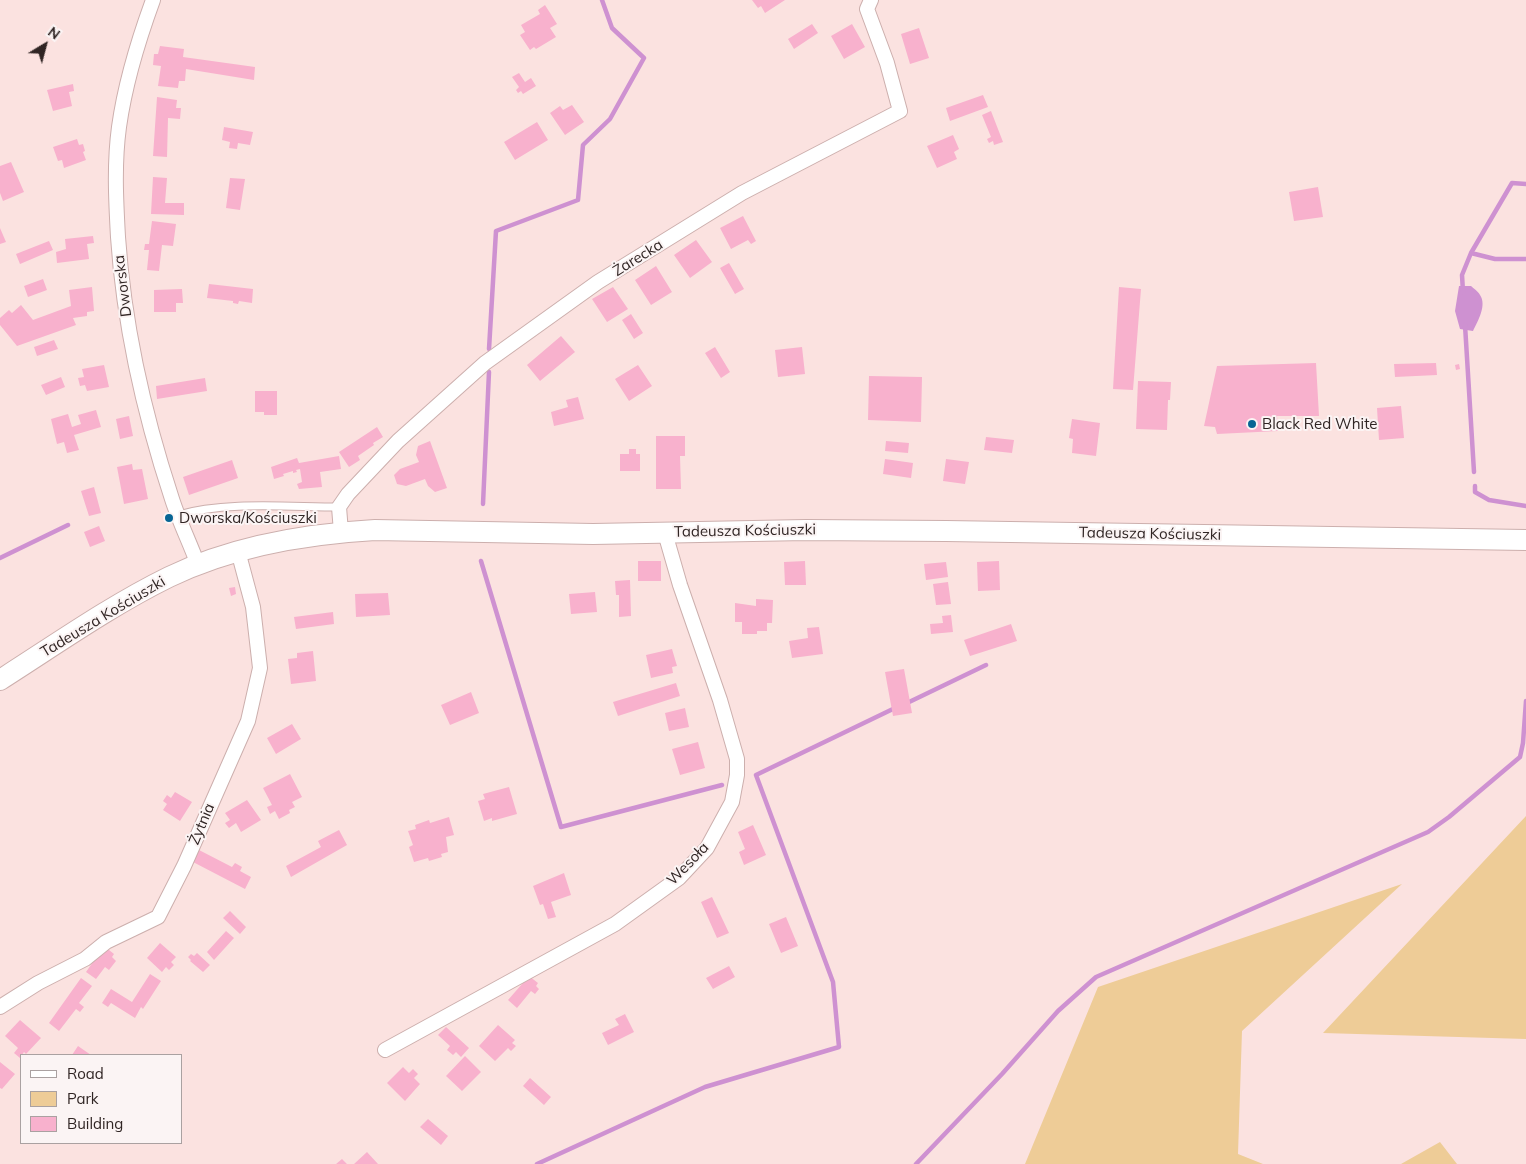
<!DOCTYPE html>
<html>
<head>
<meta charset="utf-8">
<style>
  body { margin:0 }
  #map { position:relative; width:1526px; height:1164px; overflow:hidden; background:#fbe2e0; font-family:Mulish,sans-serif }
  canvas { display:block }
  .legend { position:absolute; left:20px; top:1054px; width:162px; height:90px; box-sizing:border-box; background:#fbf4f4; border:1px solid #aaa1a1; margin:0; padding:6px 9px; list-style:none; font-size:15px; color:#302524 }
  .legend li { display:flex; align-items:center; gap:10px; height:25px }
  .legend b { width:25px; border:1px solid #aaa1a1 }
  .north { position:absolute; left:20px; top:20px; width:50px; height:50px; -webkit-text-stroke:4px #fbf4f4; paint-order:stroke; rotate:37deg; font-size:14px; font-weight:700; line-height:20px; text-align:center; color:#302524 }
  .north::after { content:''; display:block; margin:auto; width:18px; height:22px; background:#302524; clip-path:polygon(50% 0,100% 100%,50% 72%,0 100%) }
</style>
</head>
<body>
<div id="map">
<canvas width="1526" height="1164"></canvas>
<ul class="legend">
<li><b style="height:6px;background:#fff"></b>Road</li>
<li><b style="height:14px;background:#eecc97"></b>Park</li>
<li><b style="height:14px;background:#f8b1cd"></b>Building</li>
</ul>
<div class="north">N</div>
</div>
<script>
const ctx = document.querySelector('canvas').getContext('2d');
ctx.lineJoin = 'round';
function fill(path, color) {
  ctx.fillStyle = color;
  ctx.fill(path, 'evenodd');
}
function strokePath(path, color, width, dash) {
  ctx.strokeStyle = color;
  ctx.lineWidth = width;
  ctx.lineCap = dash ? 'butt' : 'round';
  ctx.setLineDash(dash || []);
  ctx.stroke(path);
}
function label(font, color, halo, rows, align = 'center') {
  ctx.font = font + ' Mulish,sans-serif';
  ctx.lineWidth = 4;
  ctx.setLineDash([]);
  ctx.textBaseline = 'middle';
  ctx.strokeStyle = halo;
  ctx.fillStyle = color;
  for (const [text, x, y, turn = 0] of rows) {
    ctx.save();
    ctx.translate(x, y);
    ctx.rotate((+turn || 0) * Math.PI / 180);
    ctx.textAlign = isNaN(turn) ? turn : align;
    if (halo) ctx.strokeText(text, 0, 0);
    ctx.fillText(text, 0, 0);
    ctx.restore();
  }
}
fill(new Path2D(`
  M1526 816V1039L1323 1033Z
  M1402 884 1242 1031 1238 1154 1263 1164H1025L1098 987Z
  M1440 1142 1457 1164H1401Z`), '#eecc97');
fill(new Path2D(`
  M1459 286H1471C1473 288 1478 291 1480 295 1487 305 1478 321 1473 331L1460 329 1455 311Z`), '#ce91d1');
strokePath(new Path2D(`
  M1471 253 1495 259H1526
  M1463 292 1462 275 1471 253 1512 183 1526 184
  M1465 325 1474 472
  M489 349 496 231 578 200 583 145 610 119 644 58 612 28 602 0
  M1475 486V492L1489 500 1526 506
  M483 504 489 372
  M0 558 68 525
  M481 561 561 827 722 785
  M905 704 986 665
  M537 1164 705 1087 839 1047 833 982 756 775 895 708
  M916 1164 1002 1074 1058 1011 1096 977 1428 832 1449 817 1520 757 1523 743 1526 701`), '#ce91d1', 4.5);
fill(new Path2D(`
  M752 0H785L765 13 761 6 758 8Z
  M545 5 557 24 550 28 556 37 536 49 534 47 530 50 520 35 525 32 521 25 540 14 538 10Z
  M812 24 818 33 794 49 788 39Z
  M852 24 865 47 844 59 831 36Z
  M919 28 929 58 910 64 901 34Z
  M160 46 184 49 183 57 255 67 254 80 186 69 185 81H179L178 88 158 86 161 66 153 65 154 54H158Z
  M519 73 525 82 531 78 536 86 523 94 521 91 518 93 516 90 519 87 512 77Z
  M73 84 74 91 69 92 72 106 53 111 47 90Z
  M983 95 988 107 950 121 946 108Z
  M157 97 177 100 176 108H181L180 119 168 118 167 157 153 156Z
  M572 105 584 122 565 135 550 113 560 106 563 110Z
  M991 111 1003 142 994 145 993 141 989 143 987 139 991 137 982 115Z
  M537 122 548 140 515 160 504 142Z
  M224 127 253 132 250 145 238 143 237 149 229 148 230 142 222 140Z
  M953 135 959 149 954 152 957 159 937 168 927 146Z
  M77 139 79 145 83 144 85 151 83 152 86 160 64 168 62 160 58 161 53 147Z
  M11 162 24 192 3 201 0 193V166Z
  M153 177 167 178 165 203H184V215L151 214Z
  M230 178 245 179 240 210 226 208Z
  M1318 187 1323 217 1294 221 1289 192Z
  M743 216 756 241 751 244 748 240 731 249 720 228Z
  M152 221 176 224 173 246 162 245 159 271 147 270 149 250H144L145 244H149Z
  M0 228 6 242 0 244Z
  M93 236 94 243 87 244 89 259 57 263 56 252 66 249 65 239Z
  M696 240 712 262 690 278 674 255Z
  M49 241 53 250 20 264 16 254Z
  M729 263 744 289 735 294 720 268Z
  M656 266 672 292 651 305 635 280Z
  M43 279 47 290 28 297 24 286Z
  M209 284 253 289 252 303 239 301 238 304 233 303V301L207 298Z
  M92 287 94 311 87 312V316L73 318 76 325 17 346 0 325V318L9 310 12 313 21 305 33 320 71 306 69 290Z
  M613 287 628 309 607 322 592 299Z
  M1119 287 1141 289 1133 390 1113 389Z
  M182 289 183 303H176V312H154V290Z
  M631 314 643 333 634 339 622 320Z
  M561 336 575 352 540 381 527 365Z
  M54 340 58 349 37 356 34 347Z
  M715 347 730 372 721 378 705 353Z
  M802 347 805 374 778 377 775 350Z
  M1316 363 1319 416H1277L1278 431 1217 434 1215 427 1204 426 1217 366Z
  M1436 363 1437 375 1395 377 1394 364Z
  M1459 364 1460 369 1456 370 1455 365Z
  M104 365 109 387 87 391 85 385 80 386 78 378 84 377 82 369Z
  M638 365 652 386 629 401 615 379Z
  M869 376 922 377 921 422 868 420Z
  M61 377 65 387 46 395 41 385Z
  M205 378 207 391 157 399 156 386Z
  M1138 381 1171 382 1170 400H1168L1167 430 1136 429Z
  M255 391H277V415H264V412H255Z
  M578 397 584 419 554 426 551 412 568 407 566 400Z
  M1401 406 1404 438 1379 440 1377 408Z
  M96 410 101 427 74 435 79 450 67 453 64 442 57 444 51 419 68 414 72 427 81 424 78 415Z
  M129 416 133 436 120 439 116 419Z
  M1072 419 1100 423 1096 456 1072 453 1073 439 1069 438Z
  M377 427 383 437 373 443 374 445 358 456 360 460 349 467 339 452Z
  M656 436H685V456H680L681 489H656Z
  M986 437 1014 440 1012 453 984 450Z
  M430 441 447 488 435 492 428 486 425 479 406 486 397 484 394 475 400 469 419 462 416 455 418 446Z
  M886 441 909 443 908 453 885 451Z
  M629 449H636V454H640V471H620V454H629Z
  M339 456 341 469 320 472 322 487 299 489 297 484 302 482 300 469 296 470 297 472 293 473V471L283 474 284 476 274 479 271 467 297 458 299 463Z
  M885 459 913 463 911 478 883 474Z
  M946 459 969 462 965 484 943 481Z
  M232 460 238 478 189 495 183 477Z
  M132 464 133 470 142 469 148 499 124 504 117 467Z
  M94 487 101 513 89 516 81 491Z
  M99 526 105 541 90 547 84 532Z
  M638 561H661V581H638Z
  M805 561 806 585H785L784 562Z
  M999 561 1000 590 978 591 977 562Z
  M946 562 948 577 926 580 924 564Z
  M630 580 631 616 619 617V595H616L615 581Z
  M948 582 951 604 936 605 933 584Z
  M235 587 236 594 231 596 229 588Z
  M595 592 597 612 571 614 569 594Z
  M388 593 390 615 356 617 355 594Z
  M756 599 773 600 772 623H767V631H757V634H742V622H735V603L756 606Z
  M333 612 334 624 296 629 294 617Z
  M951 615 953 632 931 634 930 624 943 623 942 616Z
  M1011 624 1017 641 970 656 964 640Z
  M819 627 823 654 792 658 789 641 808 638 807 628Z
  M672 649 677 666 672 667 673 673 651 678 646 655Z
  M313 651 316 681 291 684 288 659 297 658V653Z
  M904 669 912 713 893 716 885 672Z
  M676 683 680 696 618 716 613 702Z
  M471 692 479 713 450 725 441 705Z
  M685 708 689 727 669 731 665 713Z
  M292 724 301 739 276 754 267 738Z
  M698 742 705 768 680 775 672 749Z
  M290 774 302 797 292 802 295 807 289 810 290 813 279 819 275 811 270 814 267 807 272 805 263 788Z
  M509 787 517 814 492 821V818L484 821 478 801 485 799 483 794Z
  M175 792 192 802 180 821 163 810 167 804 163 801 167 795 171 798Z
  M247 800 261 820 241 832 236 823 229 828 225 823 230 820 225 813Z
  M449 817 454 835 446 837 448 852 441 854 442 857 429 861 428 858 414 862 409 847 413 845 408 831 416 829 415 825 429 820 430 823Z
  M753 825 766 855 744 865 739 852 745 849 738 832Z
  M339 830 347 845 291 877 286 866 321 847 318 841Z
  M199 850 232 867 235 863 242 867 240 871 251 877 245 889 193 862Z
  M564 873 571 895 551 902 556 917 548 919 543 904 540 905 533 886Z
  M712 897 729 933 717 938 701 902Z
  M230 911 246 927 240 934 223 918Z
  M786 917 798 946 781 953 769 924Z
  M226 931 234 938 214 960 207 952Z
  M160 943 176 957 171 962 174 965 169 970 166 967 162 972 147 958Z
  M104 946 114 954 112 957 116 961 109 970 105 967 96 979 86 972Z
  M197 953 210 965 203 972 190 961 191 960 188 957 191 954 194 956Z
  M729 966 735 977 713 989 706 978Z
  M150 974 161 981 143 1009 141 1007 135 1018 111 1003 108 1007 102 1003 111 989 132 1002Z
  M529 976 538 983 536 986 539 989 535 994 531 991 517 1008 508 1000Z
  M81 978 92 986 79 1003 84 1007 80 1012 76 1009 59 1031 49 1023Z
  M625 1014 634 1032 608 1045 602 1033 619 1025 615 1019Z
  M20 1020 41 1038 26 1054 24 1052 20 1058 14 1053 18 1048 5 1036Z
  M498 1025 515 1040 512 1043 516 1046 511 1051 508 1048 495 1061 479 1046Z
  M446 1027 469 1048 461 1057 456 1052 453 1055 447 1050 450 1046 438 1035Z
  M78 1046 91 1055H72Z
  M465 1056 481 1072 462 1091 446 1076Z
  M0 1062 15 1074 2 1089 0 1088Z
  M403 1067 409 1073 413 1069 418 1074 414 1078 420 1084 405 1101 387 1083Z
  M530 1078 551 1097 544 1105 523 1086Z
  M428 1119 448 1136 441 1145 420 1127Z
  M367 1152 378 1164H354Z
  M342 1159 347 1164H336Z`), '#f8b1cd');
const lane = new Path2D(`
  M178 515C225 501 289 507 339 507`);
const street = new Path2D(`
  M153 0C138 41 125 84 119 127 114 164 116 201 118 237 124 326 144 414 172 499 179 521 190 543 198 565
  M341 532 339 507 348 494 398 441 485 363 598 282 742 193 900 111 887 63 867 9 871 0
  M0 1007 38 983 85 959 106 942 158 917 184 866 248 721 260 668 253 607 238 551
  M385 1050 615 924 679 878 707 848 732 802 737 775V759L720 700 680 585 665 533`);
const secondary = new Path2D(`
  M0 680C55 645 110 606 169 577 233 546 304 534 375 530L593 534 806 530 946 531 1526 540`);
strokePath(lane, '#ccafad', 9);
strokePath(street, '#ccafad', 16);
strokePath(secondary, '#ccafad', 22);
strokePath(lane, '#fff', 7);
strokePath(street, '#fff', 14);
strokePath(secondary, '#fff', 20);
for (const [x, y, r, color] of [
  [1252,424,5,"#076594"],
  [169,518,5,"#076594"]
]) {
  const dot = new Path2D();
  dot.arc(x, y, r, 0, 2 * Math.PI);
  ctx.fillStyle = color;
  ctx.fill(dot);
  strokePath(dot, '#fbf4f4', 2);
}
label('15px', '#302524', '#fbf4f4', [
  ["Żarecka",638,258,-32],
  ["Dworska",123,286,-97],
  ["Tadeusza Kościuszki",745,531,-1],
  ["Tadeusza Kościuszki",1150,534,1],
  ["Tadeusza Kościuszki",103,617,-31],
  ["Żytnia",202,824,-67],
  ["Wesoła",688,864,-46]
]);
label('15px', '#302524', '#fbf4f4', [
  ["Black Red White",1262,424],
  ["Dworska/Kościuszki",179,518]
], 'left');
</script>
</body>
</html>
